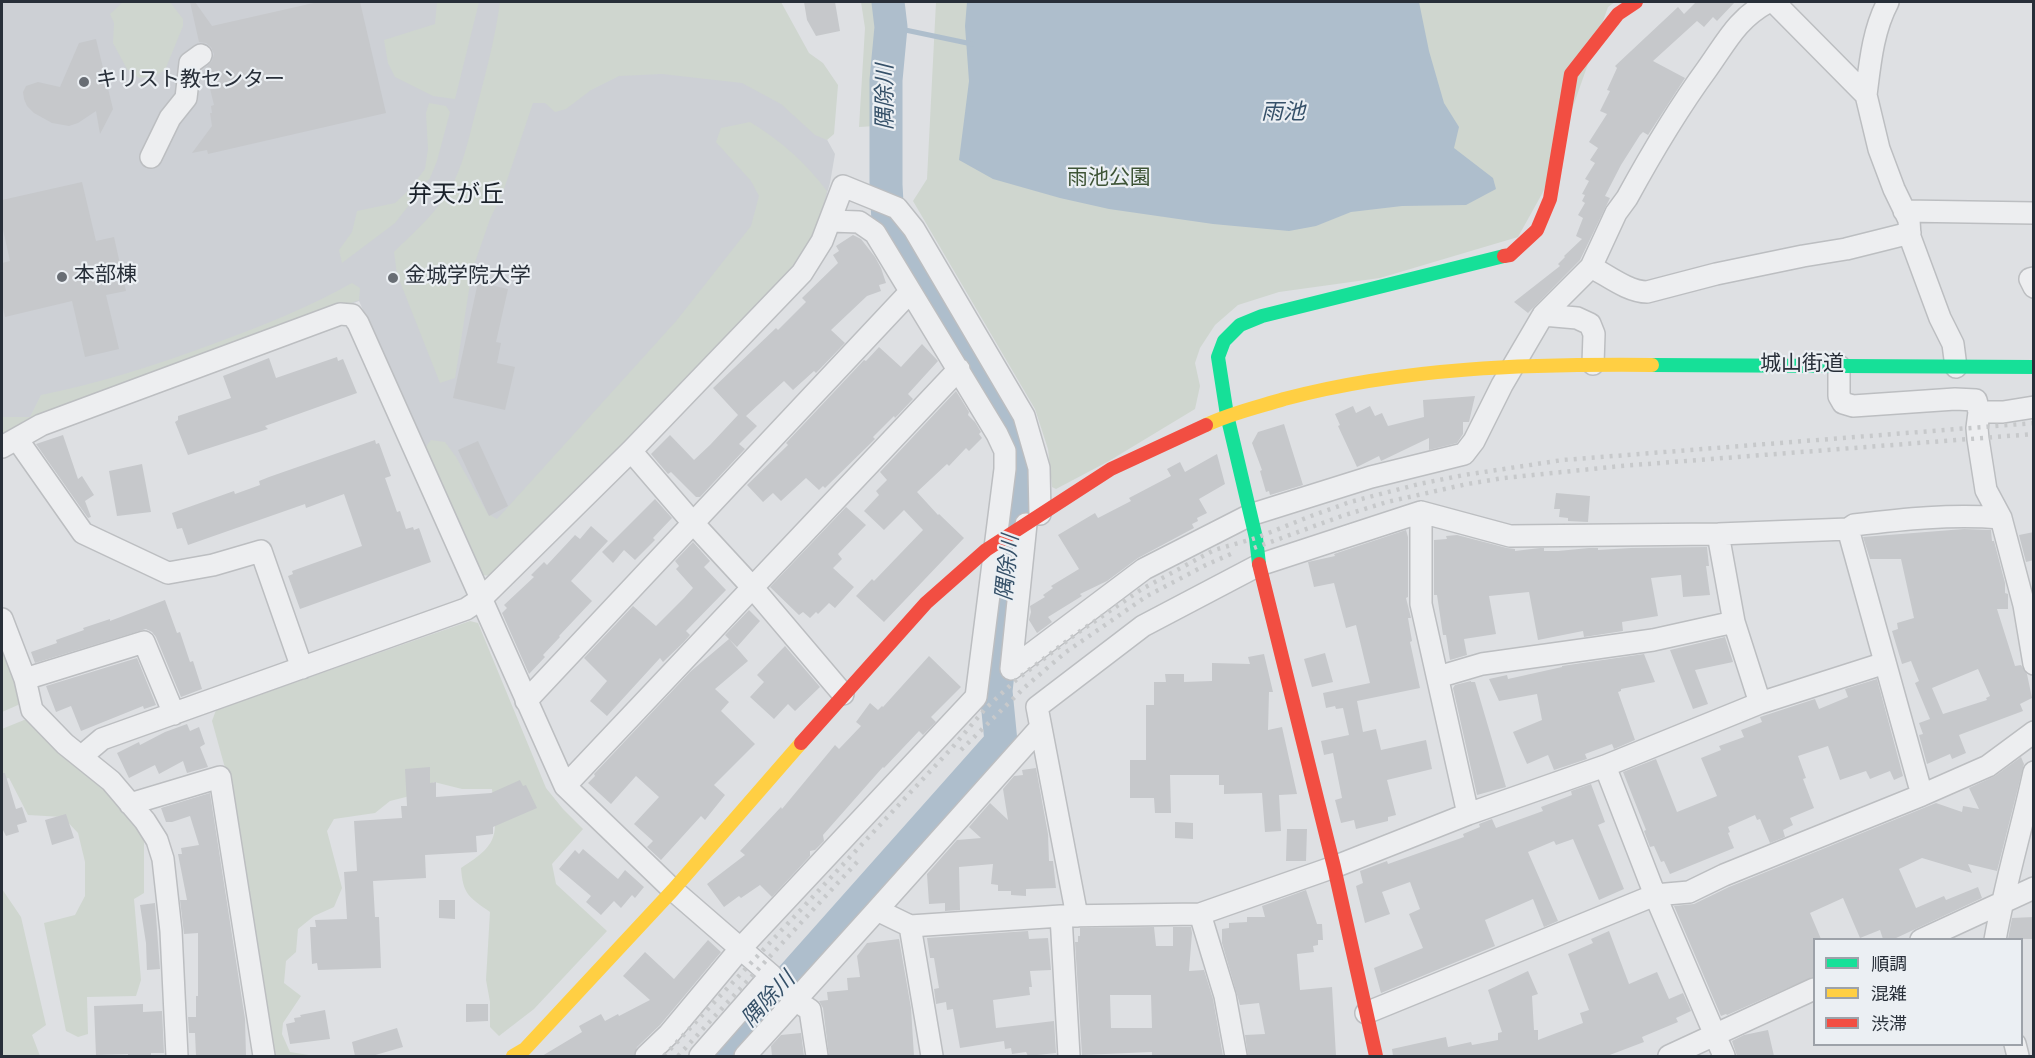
<!DOCTYPE html>
<html>
<head>
<meta charset="utf-8">
<style>
  body { margin:0 }
  #map { position:relative; width:2035px; height:1058px; overflow:hidden; background:#dee0e3; font-family:Overpass,"Noto Sans JP",sans-serif }
  canvas { display:block }
  .frame { position:absolute; inset:0; border:3px solid #282f39; pointer-events:none }
  .legend { position:absolute; left:1813px; top:938px; width:210px; height:108px; box-sizing:border-box; background:#ebeff3; border:2px solid #9da2a9; margin:0; padding:8px 10px; list-style:none; font-size:18px; color:#282f39 }
  .legend li { display:flex; align-items:center; gap:12px; height:30px }
  .legend b { width:30px; border:2px solid #9da2a9 }
</style>
</head>
<body>
<div id="map">
<canvas width="2035" height="1058"></canvas>
<div class="frame"></div>
<ul class="legend">
<li><b style="height:8px;background:#16e098"></b>順調</li>
<li><b style="height:8px;background:#ffcf43"></b>混雑</li>
<li><b style="height:8px;background:#f24e42"></b>渋滞</li>
</ul>
</div>
<script>
const ctx = document.querySelector('canvas').getContext('2d');
ctx.lineJoin = 'round';
function fill(path, color) {
  ctx.fillStyle = color;
  ctx.fill(path, 'evenodd');
}
function strokePath(path, color, width, dash) {
  ctx.strokeStyle = color;
  ctx.lineWidth = width;
  ctx.lineCap = dash ? 'butt' : 'round';
  ctx.setLineDash(dash || []);
  ctx.stroke(path);
}
function label(font, color, halo, rows, align = 'center') {
  ctx.font = font + ' Overpass,"Noto Sans JP",sans-serif';
  ctx.lineWidth = 4.5;
  ctx.setLineDash([]);
  ctx.textBaseline = 'middle';
  ctx.strokeStyle = halo;
  ctx.fillStyle = color;
  for (const [text, x, y, turn = 0] of rows) {
    ctx.save();
    ctx.translate(x, y);
    ctx.rotate((+turn || 0) * Math.PI / 180);
    ctx.textAlign = isNaN(turn) ? turn : align;
    if (halo) ctx.strokeText(text, 0, 0);
    ctx.fillText(text, 0, 0);
    ctx.restore();
  }
}
fill(new Path2D(`
  M2 2H751L835 154 830 183 815 236 493 576 425 448 359 301 38 418 2 439Z`), '#cdd0d5');
fill(new Path2D(`
  M123 2H170L183 19V26L165 70 153 77 139 78 127 69 113 43 114 23 110 14Z
  M437 2H479L455 99 433 96 395 77 388 63 384 40 435 24Z
  M500 2H781L809 53 823 63 838 85 834 134 827 140 815 135 781 104 742 83 662 74 619 76 591 90 566 109 555 112 545 103H533L503 192 490 219 472 271 455 378 440 383 397 274 394 252C413 233 435 214 449 191 462 169 468 142 474 118 484 79 495 41 500 2Z
  M861 2H882L887 30 876 126 859 127 865 28Z
  M936 2H1615L1608 7 1543 192 1518 237 1380 278 1279 292 1238 305 1215 325 1200 348 1195 363 1200 386 1195 409 1109 461 1056 489 1052 487 1048 449 1035 409 913 201 927 179Z
  M429 103 446 106 450 112 437 161 430 178 395 223 342 263 339 250 352 232 357 211 395 203 410 189 425 169 428 149 426 113Z
  M750 122C780 140 806 163 827 191L815 236 773 294 493 576 479 575 425 448 431 440 445 442 456 457 488 514 497 519 677 320 751 226 759 196 751 181 716 142 721 128Z
  M352 283 360 288 359 300 38 418 2 439V417H30L41 395C100 383 156 365 213 344 261 326 308 308 352 283Z
  M470 621 478 623 546 788 563 809 583 829 552 864 556 884 607 931 534 1009 499 1036 490 1027V1002L486 980 490 912C469 897 463 895 461 868 503 842 496 833 492 789H462L434 782 414 795 390 801 375 813 334 819 327 831 342 888 334 907 314 916 298 929 296 952 286 961 284 983 301 996 283 1023 282 1034 290 1052 315 1056H271L225 768 212 721 216 710Z
  M2 634 25 695 18 705 2 712Z
  M38 719 110 789 144 840V893L134 899 141 980 136 996 87 997 88 1034 78 1037 66 1031 44 923 75 915 85 896V862L78 833 63 817 28 815 9 778 2 779V729L24 720Z
  M2 889 21 917 46 1025 32 1035 40 1056H2Z`), '#cfd6cf');
fill(new Path2D(`
  M967 2H1419L1429 51 1444 103 1459 127 1454 148 1493 178 1496 189 1466 205 1402 206 1351 212 1316 226 1289 231 1213 224 1109 209 1060 198 993 179 959 160 969 81 965 26Z`), '#aebecc');
strokePath(new Path2D(`
  M891 27 972 44`), '#aebecc', 5);
strokePath(new Path2D(`
  M716 1056 753 1021 1001 742 996 691 1018 494 1014 452 994 399 956 340 899 244 888 221 886 185V80L891 27 888 2`), '#aebecc', 33);
fill(new Path2D(`
  M190 2H195L212 26 318 2H360L386 113 208 154 207 150 192 153 212 126 210 113H212L211 106 214 105 205 68 212 61 214 54 211 47 206 43 199 42Z
  M804 2H835L840 31 816 36 807 20Z
  M1696 2H1735L1717 21 1713 17 1704 27 1697 21 1653 61 1685 78 1648 135 1643 132 1640 135 1621 165 1605 196 1610 198 1580 260 1528 313 1514 302 1560 266 1558 264 1565 257 1564 256 1582 239 1576 236 1583 218 1578 215 1585 203 1582 201 1585 195 1582 194 1589 181 1585 179 1595 163 1590 160 1598 148 1589 142 1607 114 1600 111 1610 91 1607 90 1617 68 1615 66 1678 7 1684 14Z
  M96 39 113 109 100 134 96 111 78 123 69 126 52 123 34 113 27 106 24 99 23 92 26 86 38 82 60 87 79 43Z
  M82 182 96 241 114 237 126 291 106 295 119 349 85 357 72 301 5 317 2 303V263L10 261 2 225V200Z
  M853 235 861 239 875 257 881 268 886 283 879 285 881 291 867 296 831 330 845 343 816 373 814 371 793 390 784 381 746 416 757 426 739 444 745 449 700 497H696L671 472 668 474 651 454 670 435 694 460 710 445 738 415 713 388 776 328 778 330 806 302 802 298 838 263 833 255 839 251 836 246Z
  M478 282 508 289 496 342 501 343 497 363 515 367 505 410 453 398Z
  M922 344 938 361 908 394 913 399 895 418 894 416 873 437 875 439 825 488 823 486 819 490 806 478 781 501 773 493 763 502 747 485 788 445 786 443 864 360 866 361 879 347 901 367Z
  M337 357 338 361 343 359 357 393 265 426 268 429 188 455 175 422 178 420V416L231 398 223 376 269 358 276 378Z
  M956 391 969 412 968 415 975 422 981 432 979 434 982 438 969 451 966 448 949 466 947 464 917 492 938 515 939 514 964 538 884 622 856 596 872 579 874 581 923 530 904 510 884 530 864 511 879 495 876 491 887 480 880 472Z
  M1475 396 1469 422H1463V434L1457 443 1429 450V438L1381 461 1379 456 1357 467 1338 426 1340 425 1335 414 1353 406 1356 413 1370 406 1375 416 1382 413 1388 426 1424 417 1423 400Z
  M1284 424 1303 485 1270 495 1269 491 1266 492 1260 471 1262 470 1252 443 1258 432Z
  M63 435 78 479 82 476 94 495 85 501 91 517 88 518 36 444Z
  M375 440 376 444 379 443 391 476 385 478 397 512 400 511 406 529 413 527 414 530 419 528 431 562 300 609 288 576 293 574 292 571 362 546 344 494 306 508 305 504 188 545 182 528 177 529 172 513 234 491 235 494 260 485 259 481 269 477Z
  M478 441 508 506 489 516 458 450Z
  M1217 454 1225 484 1199 499 1207 513 1197 518 1198 521 1192 524 1194 528 1138 558 1107 581 1080 594 1082 596 1048 617 1052 622 1037 633 1029 620 1031 612 1030 606 1045 597 1043 595 1053 588 1051 586 1079 569 1058 535 1095 513 1098 518 1131 501 1129 498 1171 476 1167 469 1180 462 1185 472Z
  M142 464 151 512 117 516 109 471Z
  M1556 493 1590 496 1588 522 1568 521V518L1559 517 1560 509H1554Z
  M655 499 672 518 653 538 655 540 635 560 624 550 613 563 602 552Z
  M846 507 866 525 838 554 842 559 833 568 854 587 835 608 829 603 818 614 816 612 810 618 803 612 799 615 770 587Z
  M591 526 608 541 571 581 592 601 559 636 560 637 543 655 545 657 529 674 502 613 507 608 504 605 534 577 531 575 544 562 547 565 575 535 580 539Z
  M1964 529 1991 530 1992 541H1994L2005 583V593L2008 594V609H1997L2015 666 2021 665 2027 674 2032 698 2020 704 2023 711 1959 735 1966 753 1952 759 1950 754 1927 764 1919 735 1923 734 1919 723 1930 719 1915 683 1919 681 1911 661 1902 664 1892 631 1898 629 1897 623 1914 618 1901 559H1870L1863 537ZM1978 669 1990 696 1986 698 1987 700 1943 714 1932 688Z
  M1406 530 1408 537V597L1406 598 1411 618H1408L1412 641 1410 642 1420 688 1357 701 1363 732 1376 729 1381 750 1426 740 1432 769 1387 780 1396 815 1388 817V821L1356 829 1354 820 1341 823 1335 800 1342 798 1333 753 1324 755 1321 741 1349 735 1343 708 1336 709 1335 706 1326 708 1323 693 1370 683 1356 625 1346 628 1334 583 1314 587 1308 562 1335 556 1334 554Z
  M2034 532V560L2026 562 2019 535Z
  M1457 535 1507 548 1515 549V551L1540 548H1544V551H1558L1589 548H1598V550L1631 548 1707 547 1709 566H1706L1710 595 1683 597 1681 575 1651 578 1658 616 1622 622 1623 631 1584 637 1583 631 1538 640 1529 592 1489 596 1496 634 1464 639 1467 655 1450 660 1446 635H1443L1437 595H1434V540L1447 539 1446 536Z
  M693 542 710 561 704 567 726 590 686 631 690 635 684 642 663 662 660 658 607 716 590 701 607 681 584 658 633 606 656 626 684 598 693 588 676 569 679 566 675 561Z
  M165 600 177 633 180 632 190 662 193 661 202 689 181 697 156 637 152 632 146 629 35 663 31 652 57 643 56 640 84 630 83 628 110 619V621Z
  M749 610 760 621 737 647 725 635Z
  M1725 637 1733 662 1695 670 1708 704 1693 709 1670 650Z
  M729 639 748 661 715 689 729 702 721 711 755 744 714 785 725 795 705 820 701 816 661 860 647 847 653 841 634 824 659 797 636 776 611 804 588 783 595 776 594 774 690 672Z
  M785 646 820 687 795 711 788 704 774 719 750 697 764 682 757 675Z
  M1325 653 1333 682 1312 687 1304 659Z
  M1264 654 1273 692H1269L1268 730 1282 727 1297 794 1279 795 1281 831 1265 832 1262 793 1224 794V785H1219V775H1170L1171 813H1155L1154 798H1130V760H1146V705H1154V682H1166L1165 674H1184V682L1212 681V663L1250 664 1248 657Z
  M1644 654 1655 682 1621 689V691L1618 692 1635 740 1614 749 1612 744 1585 754 1587 759 1554 770 1548 755 1527 764 1513 732 1542 720 1537 694 1499 701 1489 679 1507 675 1508 679 1562 667V666Z
  M929 656 961 687 931 717 936 722 923 735 919 731 884 768 883 767 823 835 824 841 815 850 810 851V856L772 897 760 885 741 898 739 896 724 907 707 884 745 855 740 851 781 807 782 809 835 745 839 749 861 726 856 722 870 703 878 710 882 706 883 707Z
  M137 658 156 705 144 709 143 706 81 731 71 706 56 712 46 686Z
  M1877 679 1903 776 1894 780 1890 771 1870 779 1866 771 1840 780 1828 746 1798 756 1806 778 1803 779 1814 808 1790 818 1793 825 1783 830 1785 837 1770 843 1760 819 1757 820 1755 815 1728 827 1730 832 1728 833 1734 848 1670 874 1664 861 1661 862 1654 846 1650 847 1644 831 1646 830 1623 772 1656 759 1677 812 1717 796 1701 758 1721 750 1719 746 1744 737 1741 730 1762 722 1760 717 1815 699 1819 709 1848 697 1845 689Z
  M1471 681V682H1475L1506 787 1477 795 1453 688 1455 685Z
  M187 724 190 731 199 727 205 744 200 747 208 767 187 773 183 761 159 774 155 765 129 778 117 753 139 742 140 745 165 732Z
  M2021 757 2024 764 1997 871 1968 864 1972 873 1922 858 1899 869 1916 908 1944 896 1946 900 1978 887 1982 898 1894 939H1883L1880 930 1860 938 1843 898 1810 913 1821 939H1815V976L1727 1015 1726 1014 1721 1016 1674 906 1694 904 1729 887 1936 803 1962 812 1963 806 1979 809 1969 788 1995 776Z
  M430 767V783L436 782V797L491 793 520 780 523 786 526 785 537 808 493 827V834L476 836 477 852 425 855 426 878 373 881 375 917H379L381 968 318 970 317 963 312 964 310 927H316L315 920 347 919 344 872 357 871 354 821 402 818 401 806H407L405 769Z
  M1036 768 1048 834 1049 861H1053L1056 888 1026 889V896L1011 895V891H998V885L991 884 993 864 959 867 960 910 945 911V903L929 904 927 874 957 840 981 838 969 827 990 803 1008 820 1003 789 1014 776 1023 775 1022 770Z
  M2 773H5L16 809 22 807 27 822 17 825 19 832 6 836 3 830H2Z
  M1591 784 1605 822 1598 825 1599 827 1624 889 1599 900 1573 839 1556 845 1554 841 1528 852 1558 921 1544 927 1533 899 1485 920 1495 946 1381 993 1374 968 1423 948 1409 914 1420 909 1410 882 1382 892 1390 914 1365 923 1356 886 1363 883 1360 871 1387 861 1388 864 1464 837 1463 834 1480 827 1479 824 1492 819 1496 828 1543 811 1541 807 1572 795 1571 791Z
  M210 793 245 1019 246 1056H196L195 1033H189L188 1017H196V996H198V933L184 934 180 900H187L178 854H182L181 848 199 845 190 816 172 822H166L161 808Z
  M66 814 74 838 52 845 45 820Z
  M1175 822 1193 823V839L1175 838Z
  M1287 829H1307L1306 861H1286Z
  M583 849 618 879 625 870 644 887 635 898 632 895 621 908 614 901 601 915 586 902 591 896 559 869 575 850 579 854Z
  M1306 890 1317 924H1322L1323 940H1318V945L1313 946 1314 952 1297 954 1300 990 1332 987 1336 1056H1248L1245 1035 1265 1034 1259 1003 1240 1005 1222 943V929L1229 928V923L1247 922V917H1265L1262 906Z
  M439 900H455V919L439 918Z
  M155 903 160 969 147 970 146 943 140 905Z
  M2034 917V939H2008L2012 918Z
  M1154 927 1156 946H1173V927H1191L1192 933 1189 971 1204 970 1213 999 1223 1056H1152V1052L1082 1055 1075 942H1078V936H1080V928ZM1110 995H1151L1152 1028H1111Z
  M1028 931 1029 939 1048 938 1051 970 1030 971 1032 987H1029L1030 995 993 1000 996 1028 1054 1021 1056 1053 1028 1056 1026 1052 1012 1054 1011 1048 1005 1049 1004 1041 960 1048 953 1009 947 1010 946 1002 936 1004 934 989 939 988 934 958H930L927 938Z
  M1609 931 1629 984 1657 972 1669 999 1683 993 1691 1011 1676 1018 1678 1022 1642 1037 1644 1042 1607 1056H1393L1392 1049 1446 1037 1448 1047 1471 1042 1472 1045 1498 1040V1033L1502 1032 1488 990 1528 971 1538 994 1532 996 1534 1030H1538V1040L1583 1023 1580 1013 1589 1010 1568 954 1593 943 1591 939Z
  M899 939 911 1008 914 1056H829L823 1008 819 1001 828 1000 827 992 848 990 847 978 860 977 857 956 867 943Z
  M708 940 721 952 660 1025 637 1047 634 1056H542L582 1032 579 1026 601 1014 605 1021 618 1014 619 1016 650 1000 623 976 645 952 674 979Z
  M143 1004V1012L162 1011 164 1053H151V1056H128V1054L96 1055 94 1006Z
  M466 1004H488V1021L466 1022Z
  M325 1010 330 1039 290 1044 286 1024 295 1022 294 1018 301 1017 300 1015Z
  M397 1028 403 1047 372 1056H355L352 1042Z
  M1768 1030 1774 1056H1737L1732 1041 1744 1035Z
  M801 1033 804 1056H772L771 1046 781 1035Z`), '#c6c8cb');
const street = new Path2D(`
  M1774 2 1866 95 1879 149 1894 189 1909 220 1910 237 1940 318 1953 344 1956 367
  M1866 95C1870 63 1873 30 1888 2
  M151 157 170 118 186 98 190 63 201 55
  M1904 211 2034 213
  M1591 267C1607 275 1628 292 1647 292L1716 274 1803 256 1846 249 1910 233
  M2034 278 2030 279 2034 287
  M1543 315 1577 318 1590 324 1594 334 1593 364
  M1839 366V396L1843 403 1853 406 1955 399 1976 400 1979 412 1977 428 1978 439 1986 490 2001 518 2024 605 2034 664
  M1979 412H2003L2034 407
  M17 439 83 533 168 573 213 565 261 551 302 668
  M2 447 41 425 340 314 352 315 358 323 565 786 673 890 771 975 795 1000 810 1010 817 1056
  M631 451 693 523 753 588 843 694
  M1421 512V604L1468 814
  M1026 524 1011 669 1144 569 1250 515 1371 477 1464 454 1474 441 1502 385 1543 315 1591 267 1616 213 1627 198C1651 154 1677 110 1707 69 1727 41 1737 19 1768 2
  M1848 529 1854 525C1904 519 1951 514 2001 518
  M1718 534 1734 622 1760 703
  M2 619 25 679 32 710 65 744 111 781 145 821 157 840 163 859 171 931 177 1056
  M1438 677 1482 664 1653 640 1734 622
  M25 679 144 642 174 714
  M526 701 910 292
  M82 756 102 739 466 609 481 599 631 451 802 273 822 241 843 186 897 208 914 229 1024 416 1039 468 1040 514
  M1605 766 1655 895 1724 1056
  M565 786 959 369
  M130 804 220 777 264 1056
  M877 910 1040 728
  M1200 914 1225 996 1236 1056
  M1061 916 1069 1056
  M1077 916 1037 707 1143 626 1259 565 1421 512 1510 536 1718 534 1848 529 1922 795
  M910 926 932 1056
  M1921 940 2034 888
  M1995 940C2005 883 2022 828 2034 772
  M1366 1013 1655 895 1689 892 1724 875 1922 795 1988 766 2034 732
  M2015 1044 2018 1056
  M646 1056 669 1034 740 949 976 697 1005 469V451L997 434 875 233 859 222 831 221
  M700 1056 771 975
  M745 1056 877 910 910 926 1061 916 1200 914 1334 867 1468 814 1605 766 1760 703 1885 663
  M1669 1056 1814 989`);
strokePath(street, '#bcbec1', 24);
strokePath(street, '#edeef0', 21);
strokePath(new Path2D(`
  M1652 365 2034 367
  M1259 564 1256 538 1227 415 1218 357 1224 341 1240 325 1262 316 1504 256`), '#16e098', 14);
strokePath(new Path2D(`
  M1206 425C1231 413 1258 407 1284 399 1405 367 1528 364 1652 365
  M513 1056 525 1049 673 890 801 743`), '#ffcf43', 14);
strokePath(new Path2D(`
  M1504 256 1510 255 1537 230 1550 199 1571 74 1618 14 1636 2
  M1259 564 1334 867 1376 1056
  M801 743 926 603 986 550 1111 469 1206 425`), '#f24e42', 14);
strokePath(new Path2D(`
  M1254 548 1342 516 1387 502 1467 484 1504 478 1621 466 2034 434
  M961 750 1025 687 1066 652 1147 596 1206 565 1233 553
  M664 1056 951 749 986 708 1016 680 1076 634 1142 589 1214 550 1256 538 1311 516 1350 502 1419 484 1464 475 1563 460 2034 423
  M678 1056 859 860`), '#c7c9cb', 4.5, [3, 6]);
for (const [x, y, r, color] of [
  [84,82,6,"#686d74"],
  [62,277,6,"#686d74"],
  [393,278,6,"#686d74"]
]) {
  const dot = new Path2D();
  dot.arc(x, y, r, 0, 2 * Math.PI);
  ctx.fillStyle = color;
  ctx.fill(dot);
  strokePath(dot, '#ebeff3', 2);
}
label('21px', '#282f39', '#ebeff3', [
  ["キリスト教センター",96,82],
  ["本部棟",74,277],
  ["金城学院大学",405,278]
], 'left');
label('21px', '#3e5436', '#ebeff3', [
  ["雨池公園",1109,180]
]);
label('21px', '#282f39', '#ebeff3', [
  ["城山街道",1802,366]
]);
label('italic 22px', '#365169', '#ebeff3', [
  ["隅除川",888,97,-90],
  ["雨池",1283,115],
  ["隅除川",1010,568,-84],
  ["隅除川",770,1001,-47]
]);
label('24px', '#1a212a', '#ebeff3', [
  ["弁天が丘",456,197]
]);
</script>
</body>
</html>
